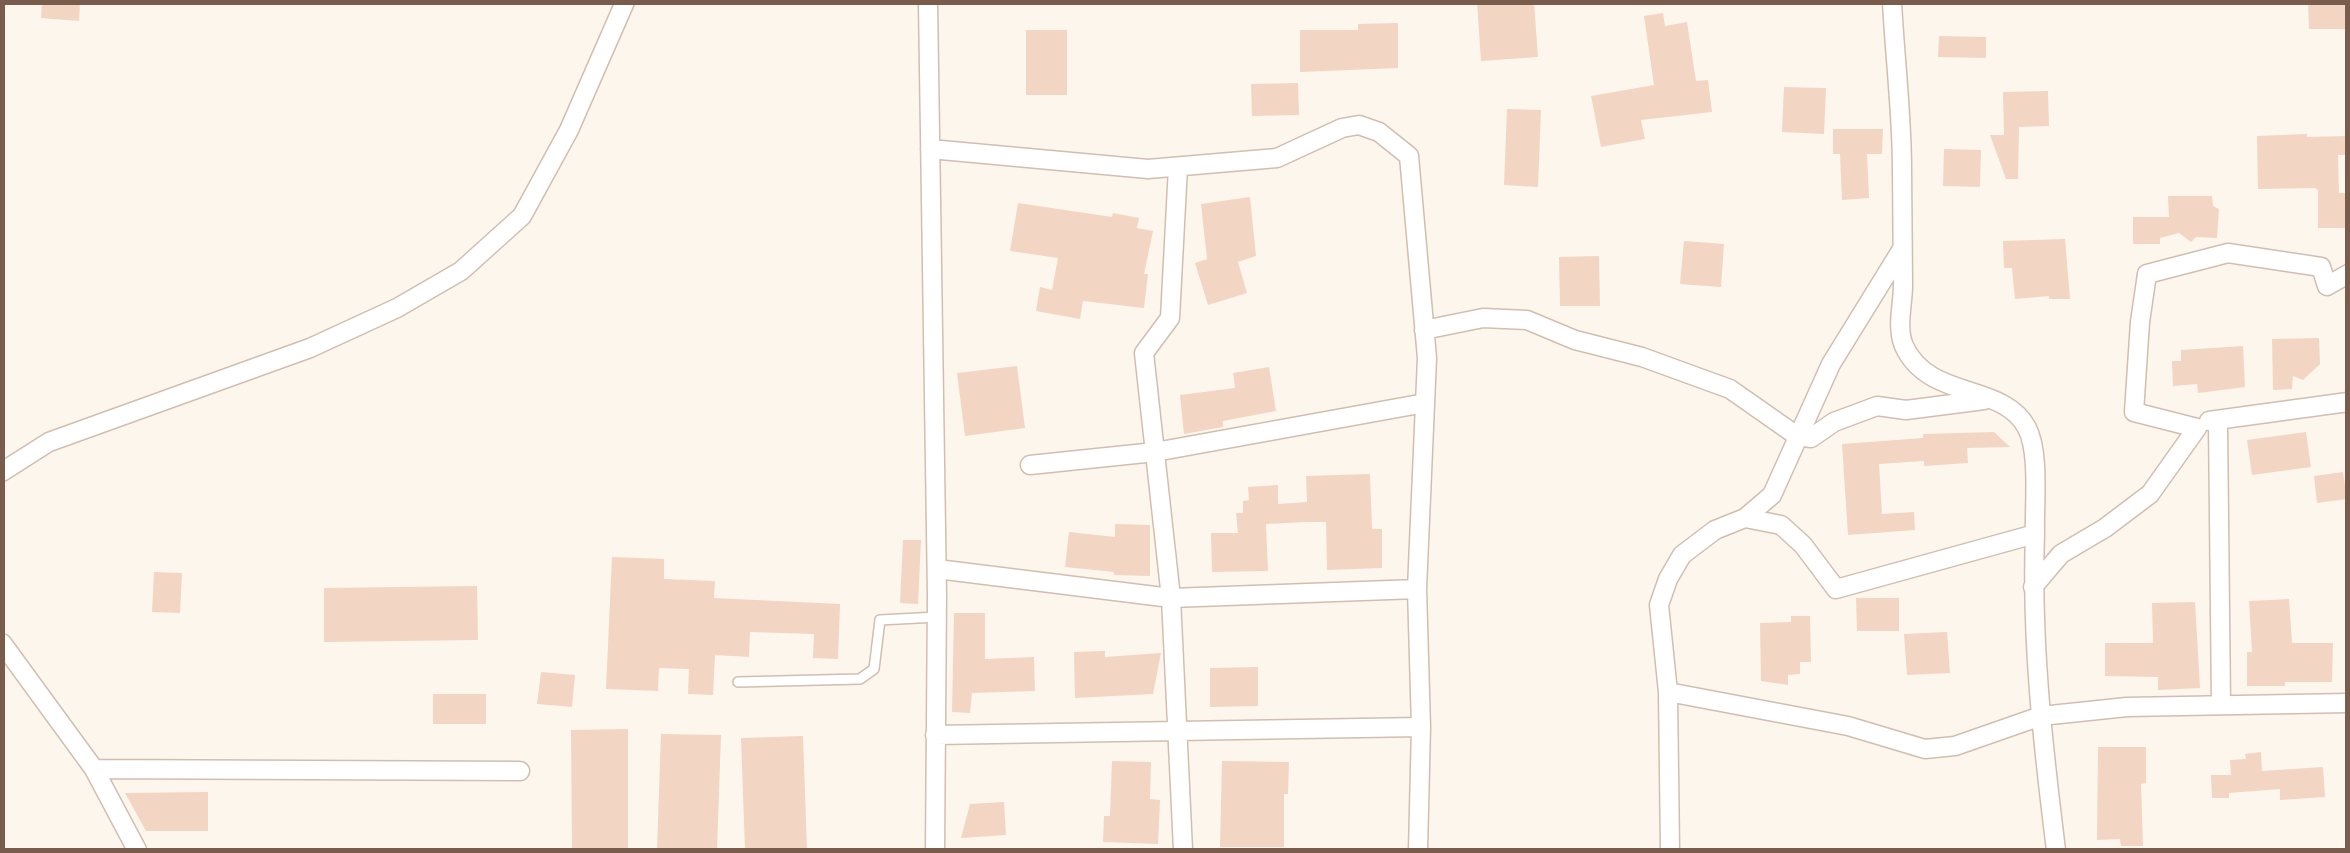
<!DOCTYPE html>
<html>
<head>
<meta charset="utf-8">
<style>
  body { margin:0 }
  #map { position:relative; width:2350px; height:853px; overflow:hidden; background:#fdf6ec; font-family:Poppins,sans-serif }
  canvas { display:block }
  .frame { position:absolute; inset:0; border:5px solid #7a5c4d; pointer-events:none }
</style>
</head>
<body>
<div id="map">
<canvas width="2350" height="853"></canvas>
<div class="frame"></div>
</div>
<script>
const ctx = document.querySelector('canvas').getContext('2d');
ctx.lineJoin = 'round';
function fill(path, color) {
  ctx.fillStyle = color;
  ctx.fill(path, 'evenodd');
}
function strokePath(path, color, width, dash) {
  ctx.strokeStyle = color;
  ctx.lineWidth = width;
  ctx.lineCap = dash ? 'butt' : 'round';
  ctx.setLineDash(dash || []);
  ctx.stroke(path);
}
fill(new Path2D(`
  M42 2H80L79 21 41 18Z
  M1477 2H1534L1538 57 1481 61Z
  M2308 2H2348V29H2309Z
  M1663 13 1665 26 1687 22 1696 81 1708 80 1712 112 1641 120 1645 139 1601 147 1591 96 1654 85 1644 16Z
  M1398 23V68L1300 72V30H1358V24Z
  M1026 30H1067V95H1026Z
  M1939 36 1986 37V58L1938 57Z
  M1298 83 1299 115 1252 116 1251 84Z
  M1784 87 1826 88 1824 134 1782 132Z
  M2048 91 2049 126 2019 127 2018 179H2006L1990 135H2004L2003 92Z
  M1507 109 1541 110 1538 187 1504 185Z
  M1833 129H1883L1882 154H1867L1869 198 1842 200 1840 154H1833Z
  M2307 134V137L2348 136V155H2338L2339 193H2348V228H2318V190L2315 188 2258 189 2257 136Z
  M1944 149 1981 150 1980 187 1943 186Z
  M2168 196H2212L2213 206 2219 209 2217 238 2196 237 2191 242 2179 233 2160 238V244H2133V217H2169Z
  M1250 197 1256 256 1238 262 1247 293 1208 305 1195 263 1207 259 1201 204Z
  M1018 203 1112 217 1113 213 1139 218 1137 228 1153 231 1144 274H1148L1144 308 1083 301 1080 319 1036 311 1040 287 1052 290 1058 258 1010 251Z
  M2065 239 2070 299H2049V296L2015 299 2012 268H2004L2003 241Z
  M1684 241 1724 244 1721 287 1680 284Z
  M1599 256 1600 306H1560L1559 257Z
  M2319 338 2320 364 2303 380 2293 376 2292 389 2273 390 2272 339Z
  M2243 346 2245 387 2198 393 2197 384 2173 386 2172 361H2181V350Z
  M1017 366 1025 428 965 436 957 373Z
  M1269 367 1276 411 1223 421V427L1184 434 1180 395 1235 388 1233 373Z
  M1994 432 2010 447 1967 448 1968 463 1924 466V461L1879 464 1882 514 1914 512 1915 530 1848 535 1842 444 1923 438V434Z
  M2306 432 2311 467 2252 475 2247 440Z
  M2343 472 2347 499 2317 503 2314 476Z
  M1370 474 1372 529H1382V568L1327 570 1326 522H1307L1266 524 1268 571 1212 572 1211 533H1238L1236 513H1243V501L1249 500 1248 487 1278 485V504L1307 502 1306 476Z
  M1115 524 1150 525V576L1114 575V572L1065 567 1069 532 1115 537Z
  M903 540H921L918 604 900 603Z
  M612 557 664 559V579L715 581 714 598 840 604 838 659 813 658 814 634 750 632 749 657 715 655 713 695 688 694 689 669 659 668 658 691 606 689Z
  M154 572 182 573 180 613 152 612Z
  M477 586 478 640 324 642V588Z
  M1856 598H1899V631H1857Z
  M2289 599 2292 643H2333L2332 682H2285V686H2247V652H2252L2249 601Z
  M2195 602 2200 688 2158 690V677L2105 676V643H2153L2152 603Z
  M954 613H985V659L1034 657 1035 691 972 693 970 713 952 712Z
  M1791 616H1810L1811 662H1800V674L1788 675V685L1761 681 1760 623 1791 622Z
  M1947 632 1950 673 1907 675 1904 634Z
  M1105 651V657L1161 653 1153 694 1075 698 1074 652Z
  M1258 667V706L1210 707V668Z
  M541 672 575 675 572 707 537 704Z
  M433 694H486V724H433Z
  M628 729V850H572L571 730Z
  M661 734 721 735 717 850H657Z
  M803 736 807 850H745L741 738Z
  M2098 747H2146V783L2141 784 2143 846H2121L2120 839 2097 840Z
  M2261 752 2262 771 2323 767 2325 797 2280 800V789L2229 793V798H2212L2211 775H2231L2230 760 2246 759 2245 754Z
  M1112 761 1151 762 1150 799 1160 800 1158 844 1103 842 1104 816H1110Z
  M1222 761 1289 762 1288 794H1284V847H1220Z
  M208 792V831H146L125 793Z
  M1004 802 1006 835 961 838 970 804Z`), '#f3d5c3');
const lane = new Path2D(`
  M738 682 860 679 874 669 880 620 937 617`);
const street = new Path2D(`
  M928 2 937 595 935 850
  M930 149 1148 169 1277 158 1342 128 1359 125 1379 132 1409 156 1427 358 1417 589 1421 727 1418 850
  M1178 167 1170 318 1144 353 1171 598 1183 850
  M1424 330 1483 318 1527 320 1575 340 1642 357 1730 389 1797 436 1811 438 1834 422 1877 406 1906 410 1984 400
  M2209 421 2348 402
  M2218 423 2221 705
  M1030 465 1155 452 1425 403
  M2 472 49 442 310 348 397 308 461 271 522 216 569 130 625 2
  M1745 518 1781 525 1803 545 1836 589 2035 534C2034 506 2040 453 2027 428 2003 382 1929 401 1904 346 1896 327 1903 305 1903 285 1903 247 1902 209 1902 170 1902 114 1895 59 1892 2
  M2035 534C2031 640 2043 746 2056 850
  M937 569 1171 598 1417 589
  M2033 587 2061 554 2105 528 2150 494 2197 428 2134 412 2140 322 2147 274 2228 253 2321 267 2327 286 2348 274
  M2 643 94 769 137 850
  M1668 692 1848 726 1925 749 1955 746 2041 716 2127 707 2348 703
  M935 735 1421 727
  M94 769 520 771
  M1670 850 1668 692 1659 605 1668 579 1682 555 1715 530 1745 518 1772 495 1831 364 1902 249`);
strokePath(lane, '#d1beb0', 12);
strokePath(street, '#d1beb0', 21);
strokePath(lane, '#fff', 9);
strokePath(street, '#fff', 18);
</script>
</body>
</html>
